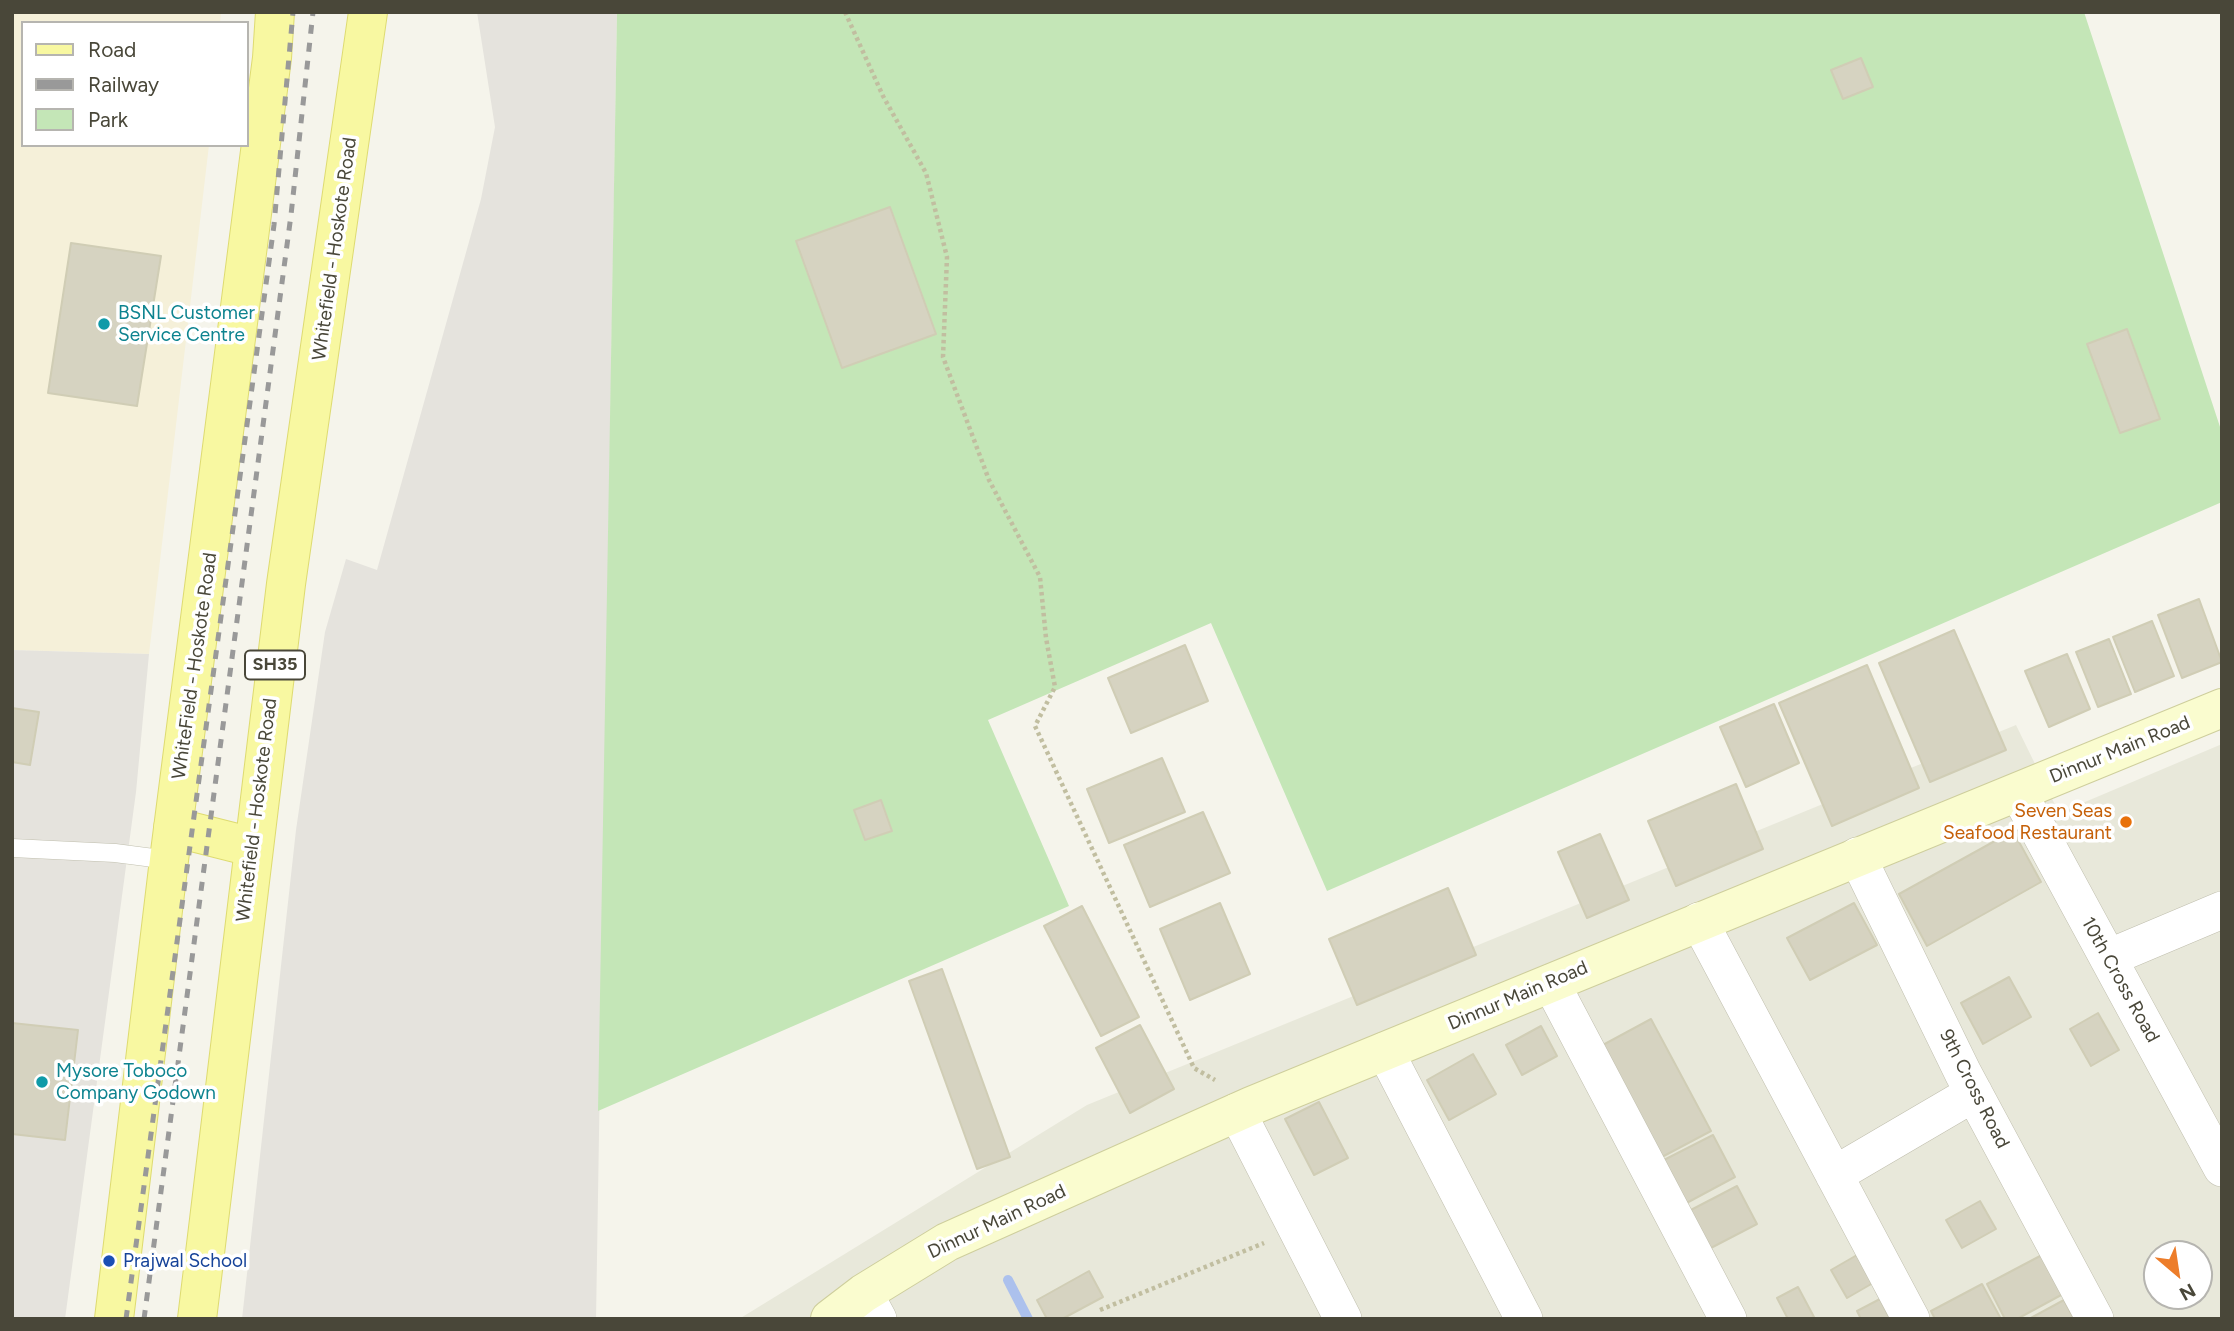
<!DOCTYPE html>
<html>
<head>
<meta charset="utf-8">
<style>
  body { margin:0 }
  #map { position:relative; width:2234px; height:1331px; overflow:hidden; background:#f5f4eb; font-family:Figtree,sans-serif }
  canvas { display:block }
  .frame { position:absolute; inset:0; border:14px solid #494739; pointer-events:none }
  .legend { position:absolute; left:21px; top:21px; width:228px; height:126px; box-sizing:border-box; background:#fff; border:2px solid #b6b5b0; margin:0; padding:9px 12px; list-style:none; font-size:21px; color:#494739 }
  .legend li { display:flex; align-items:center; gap:14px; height:35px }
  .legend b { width:35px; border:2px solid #b6b5b0 }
  .north { position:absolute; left:2143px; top:1240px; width:70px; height:70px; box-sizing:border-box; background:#fff; border:2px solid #b6b5b0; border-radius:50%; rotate:151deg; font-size:19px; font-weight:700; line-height:28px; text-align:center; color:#494739 }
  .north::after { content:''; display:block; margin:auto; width:24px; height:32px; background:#ed7d2a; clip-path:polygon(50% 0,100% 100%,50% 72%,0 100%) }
</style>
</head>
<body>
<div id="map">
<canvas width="2234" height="1331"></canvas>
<div class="frame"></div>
<ul class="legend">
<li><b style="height:9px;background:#f8f8a1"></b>Road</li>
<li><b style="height:9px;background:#999"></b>Railway</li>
<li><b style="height:19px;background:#c4e6b7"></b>Park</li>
</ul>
<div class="north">N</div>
</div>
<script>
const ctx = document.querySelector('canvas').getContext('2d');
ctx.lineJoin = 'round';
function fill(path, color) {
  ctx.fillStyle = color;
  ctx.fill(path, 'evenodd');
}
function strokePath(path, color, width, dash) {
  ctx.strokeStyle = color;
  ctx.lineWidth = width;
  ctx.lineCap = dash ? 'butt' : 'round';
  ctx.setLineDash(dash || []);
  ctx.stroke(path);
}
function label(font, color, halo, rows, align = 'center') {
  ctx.font = font + ' Figtree,sans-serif';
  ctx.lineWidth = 7;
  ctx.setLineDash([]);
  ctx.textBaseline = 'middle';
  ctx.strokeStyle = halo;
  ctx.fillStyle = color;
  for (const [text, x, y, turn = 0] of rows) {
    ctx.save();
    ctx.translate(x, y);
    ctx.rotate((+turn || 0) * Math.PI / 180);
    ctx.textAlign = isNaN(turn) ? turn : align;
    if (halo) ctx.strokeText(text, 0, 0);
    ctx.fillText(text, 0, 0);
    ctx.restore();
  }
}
fill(new Path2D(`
  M2016 725 2059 813 2222 744V1319H739L1087 1105ZM2157 1254H2199V1296H2157Z`), '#e8e8da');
fill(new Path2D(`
  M12 12H221L220 23H23V145H209L149 654 12 650Z`), '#f5f0d9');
fill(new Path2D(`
  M477 12H617L596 1319H242L296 830 325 632 346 559 377 570 481 199 495 127Z
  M12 650 149 654 136 792 65 1319H12Z`), '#e5e3dd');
fill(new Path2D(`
  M617 12H2084L2222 433V502L1327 891 1211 623 988 720 1069 906 598 1111Z`), '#c4e6b7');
strokePath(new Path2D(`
  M1008 1280 1028 1319`), '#acc1ed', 10);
const building = new Path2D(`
  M1861 58 1873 87 1843 99 1831 70Z
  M890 207 936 334 842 368 796 241Z
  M71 243 161 256 137 406 48 393Z
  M2127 329 2160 419 2120 433 2087 344Z
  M2199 599 2222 662 2182 678 2158 615Z
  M2152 621 2174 676 2135 692 2113 637Z
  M1954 630 2006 750 1930 782 1879 663Z
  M2109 639 2131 694 2098 707 2076 652Z
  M1185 645 1208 701 1131 733 1108 678Z
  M2067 654 2090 709 2049 727 2025 671Z
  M1867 665 1919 788 1832 826 1779 703Z
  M1774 704 1799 763 1746 787 1720 727Z
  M12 708 39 712 30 765 12 762Z
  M1162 758 1185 812 1109 843 1087 789Z
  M1736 784 1763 849 1676 886 1648 821Z
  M881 800 892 831 865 840 854 810Z
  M1203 812 1230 873 1150 907 1124 845Z
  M2013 831 2041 882 1927 946 1899 894Z
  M1600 834 1629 900 1587 918 1558 852Z
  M1448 888 1476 955 1357 1005 1329 939Z
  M1220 903 1250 974 1190 1000 1160 929Z
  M1854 903 1877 945 1810 980 1787 938Z
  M1082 906 1139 1017 1101 1036 1044 926Z
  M942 969 1010 1157 977 1169 909 981Z
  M2009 977 2031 1017 1983 1044 1961 1003Z
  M2098 1013 2119 1050 2091 1066 2070 1029Z
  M1651 1019 1711 1131 1660 1158 1601 1046Z
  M12 1023 78 1030 65 1140 12 1134Z
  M1140 1025 1174 1089 1130 1113 1096 1048Z
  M1541 1026 1557 1056 1522 1075 1506 1045Z
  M1473 1054 1496 1094 1449 1120 1427 1080Z
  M1319 1102 1348 1158 1314 1175 1285 1119Z
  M1713 1135 1735 1177 1681 1206 1658 1163Z
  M1737 1186 1757 1224 1707 1250 1687 1212Z
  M1980 1201 1996 1229 1962 1248 1946 1220Z
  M1857 1255 1873 1283 1847 1298 1831 1270Z
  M2042 1255 2063 1294 2017 1319H2005L1987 1284Z
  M1089 1271 1103 1297 1062 1319H1047L1037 1300Z
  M1982 1284 2001 1319H1935L1931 1311Z
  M1798 1287 1814 1317 1810 1319H1788L1777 1298Z
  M1880 1299 1890 1319H1861L1857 1311Z
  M2064 1300 2074 1319H2029Z`);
fill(building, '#d6d3c1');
strokePath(building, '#d0cdb5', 2);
const lane = new Path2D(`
  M12 848 115 853 169 860`);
const street = new Path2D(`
  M2018 792 2222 1168
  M1857 856 1963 1073 2095 1319
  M1699 921 1911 1319
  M2108 958 2222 910
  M1551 983 1728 1319
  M1385 1051 1524 1319
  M1237 1112 1343 1319
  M1834 1175 1974 1093
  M864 1293 878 1319`);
const secondary = new Path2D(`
  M830 1319 864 1293 947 1242 1251 1106 2222 708`);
const primary = new Path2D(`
  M173 827 252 847
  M114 1319 169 860 272 58 275 12
  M197 1319 286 584 368 12`);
strokePath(lane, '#c0bfae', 19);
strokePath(street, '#c0bfae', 38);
strokePath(secondary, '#cece9c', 40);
strokePath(primary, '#dedb71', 40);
strokePath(new Path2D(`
  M845 12 883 96 926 173 947 257 943 357 989 480 1040 577 1046 638 1055 687 1035 726 1194 1068 1215 1080
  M1100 1310 1264 1243`), '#c1bea0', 4.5, [3.5, 3.5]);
strokePath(lane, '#fff', 18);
strokePath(street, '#fff', 37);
strokePath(secondary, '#fafccf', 38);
strokePath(primary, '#f8f8a1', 38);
strokePath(new Path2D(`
  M126 1319 274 225 293 12
  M144 1319 291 215 313 12`), '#999', 5, [9, 9]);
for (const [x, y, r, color] of [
  [104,324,7,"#0f9aa8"],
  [2126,822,7,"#e8710a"],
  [42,1082,7,"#0f9aa8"],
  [109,1261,7,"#1a4fb4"]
]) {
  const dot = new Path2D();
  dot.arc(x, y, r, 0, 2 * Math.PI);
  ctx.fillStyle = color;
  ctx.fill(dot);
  strokePath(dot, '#fff', 2.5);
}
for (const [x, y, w] of [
  [275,665,60]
]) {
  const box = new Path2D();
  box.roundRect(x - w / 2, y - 14.5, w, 29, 5);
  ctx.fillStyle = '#fff';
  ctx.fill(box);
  strokePath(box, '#494739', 2);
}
label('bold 18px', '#494739', null, [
  ["SH35",275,665]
]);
label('19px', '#494739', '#fff', [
  ["Whitefield - Hoskote Road",335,249,-82],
  ["WhiteField - Hoskote Road",195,666,-82],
  ["Dinnur Main Road",2120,750,-22],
  ["Whitefield - Hoskote Road",257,810,-83],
  ["10th Cross Road",2120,980,61],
  ["Dinnur Main Road",1518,996,-23],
  ["9th Cross Road",1974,1089,63],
  ["Dinnur Main Road",997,1222,-25]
]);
label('19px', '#0d838f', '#fff', [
  ["BSNL Customer",118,313],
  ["Service Centre",118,335],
  ["Mysore Toboco",56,1071],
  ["Company Godown",56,1093]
], 'left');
label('19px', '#c56008', '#fff', [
  ["Seven Seas",2112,811],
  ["Seafood Restaurant",2112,833]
], 'right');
label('19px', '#164399', '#fff', [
  ["Prajwal School",123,1261]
], 'left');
</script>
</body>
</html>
